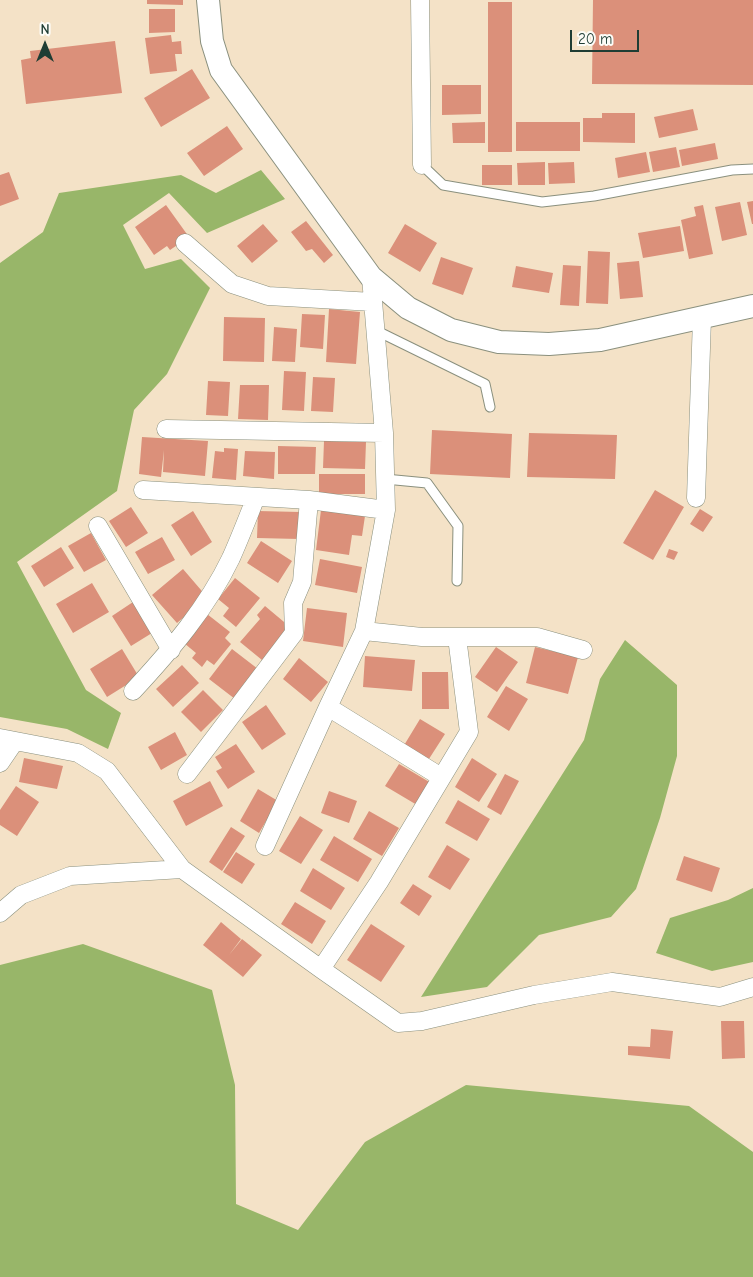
<!DOCTYPE html>
<html>
<head>
<meta charset="utf-8">
<style>
  body { margin:0 }
  #map { position:relative; width:753px; height:1277px; overflow:hidden; background:#f4e2c7; font-family:"Comic Neue",sans-serif }
  canvas { display:block }
  .north { position:absolute; left:20px; top:20px; width:50px; height:50px; -webkit-text-stroke:4px #fdfcf7; paint-order:stroke; rotate:0deg; font-size:14px; font-weight:700; line-height:20px; text-align:center; color:#1f3d34 }
  .north::after { content:''; display:block; margin:auto; width:18px; height:22px; background:#1f3d34; clip-path:polygon(50% 0,100% 100%,50% 72%,0 100%) }
  .scale { position:absolute; left:570px; top:30px; width:69px; height:22px; box-sizing:border-box; border:2px solid #1f3d34; border-top:0; padding-left:6px; font-size:15px; line-height:18px; white-space:nowrap; color:#1f3d34; -webkit-text-stroke:4px #fdfcf7; paint-order:stroke }
</style>
</head>
<body>
<div id="map">
<canvas width="753" height="1277"></canvas>
<div class="north">N</div>
<div class="scale">20 m</div>
</div>
<script>
const ctx = document.querySelector('canvas').getContext('2d');
ctx.lineJoin = 'round';
function fill(path, color) {
  ctx.fillStyle = color;
  ctx.fill(path, 'evenodd');
}
function strokePath(path, color, width, dash) {
  ctx.strokeStyle = color;
  ctx.lineWidth = width;
  ctx.lineCap = dash ? 'butt' : 'round';
  ctx.setLineDash(dash || []);
  ctx.stroke(path);
}
fill(new Path2D(`
  M261 170 285 199 207 233 169 193 123 225 145 269 181 259 210 288 167 374 134 410 117 491 17 562 86 690 121 713 108 749 67 729 0 717V263L43 232 59 193 181 175 216 193Z
  M625 640 677 685V756L660 818 636 889 611 917 539 935 487 987 421 997 584 740 600 679Z
  M753 888V962L712 971 656 953 670 918 728 900Z
  M83 944 212 990 235 1085 236 1204 298 1230 365 1142 466 1085 689 1106 753 1152V1277H0V965Z`), '#98b669');
fill(new Path2D(`
  M147 0H183V5L147 4Z
  M593 0H753V85L592 84Z
  M488 2H512V152H488Z
  M149 9H175V32L149 33Z
  M171 35 172 42 181 41 182 54H175L177 71 150 74 145 38Z
  M115 41 122 93 26 104 21 60 31 58 30 51Z
  M192 69 210 98 161 127 144 98Z
  M442 85H481V114L442 115Z
  M693 109 698 130 659 138 654 117Z
  M602 113H635V143L583 142V118H602Z
  M485 122V143H453L452 123Z
  M516 122H580V151H516Z
  M227 126 243 149 204 176 187 153Z
  M715 143 718 159 682 166 679 150Z
  M676 147 680 167 653 172 649 152Z
  M646 152 650 172 618 178 615 158Z
  M545 162V185H518L517 163Z
  M574 162 575 183 549 184 548 163Z
  M482 165H512V185H482Z
  M9 172 19 199 0 206V175Z
  M753 201V224H752L747 202Z
  M740 202 747 235 722 241 715 207Z
  M166 205 189 237 170 250 167 246 154 255 135 227Z
  M703 205 713 254 689 259 681 220 696 216 694 207Z
  M306 221 333 255 324 263 312 249 306 251 291 232Z
  M263 224 278 241 252 263 237 246Z
  M405 224 437 243 420 272 388 253Z
  M680 226 684 251 643 258 638 233Z
  M588 251 610 252 608 304 586 303Z
  M441 257 473 268 463 295 432 284Z
  M639 261 643 297 620 299 617 263Z
  M563 265 581 266 579 306 560 305Z
  M516 266 553 273 549 293 512 287Z
  M329 309 360 312 356 364 326 362Z
  M302 314 325 315 323 349 300 347Z
  M224 317 265 318 264 362 223 361Z
  M274 327 297 329 295 362 272 361Z
  M284 371 306 372 304 411 282 410Z
  M313 377 335 378 333 412 311 411Z
  M208 381 230 382 228 416 206 415Z
  M240 385H269L268 420 238 419Z
  M432 430 512 434 510 478 430 474Z
  M529 433 617 435 615 479 527 477Z
  M142 437 208 441 205 476 163 472 164 450 161 477 139 474Z
  M324 441 366 442 365 469 323 468Z
  M278 446 316 447 315 474H278Z
  M224 448 238 449 236 480 212 478 215 451 224 452Z
  M245 451 275 452 274 479 243 476Z
  M319 474H365V494H319Z
  M655 490 684 507 653 560 623 543Z
  M131 507 148 533 126 547 109 521Z
  M700 509 713 517 703 532 690 524Z
  M321 510 365 516 362 536 352 535 349 555 316 550Z
  M193 511 212 542 191 556 171 525Z
  M258 511 300 512 299 539 257 538Z
  M91 533 106 560 84 572 68 546Z
  M162 537 175 560 148 574 135 552Z
  M261 541 292 561 278 583 247 563Z
  M61 547 74 568 44 587 31 566Z
  M669 549 678 552 674 560 666 557Z
  M320 559 362 567 357 593 315 585Z
  M183 569 207 597 177 623 152 595Z
  M235 578 260 598 236 627 223 616 229 608 218 599Z
  M92 583 109 612 73 633 56 604Z
  M133 602 152 633 131 646 112 616Z
  M265 606 290 627 262 660 240 642 260 619 257 615Z
  M307 608 347 613 343 647 303 641Z
  M207 614 230 632 225 638 231 644 214 665 207 660 202 667 192 658 196 653 184 643Z
  M496 647 518 662 497 692 475 677Z
  M535 647 578 657 568 694 526 683Z
  M122 649 139 677 107 697 90 669Z
  M232 649 258 669 235 699 209 679Z
  M365 656 415 660 412 691 363 687Z
  M299 658 328 682 311 702 283 679Z
  M182 665 199 683 173 707 156 689Z
  M422 672H448L449 709H422Z
  M506 686 528 699 509 731 487 717Z
  M203 690 223 710 201 732 181 712Z
  M266 705 286 734 262 750 242 722Z
  M420 719 445 734 427 762 403 747Z
  M175 732 187 755 161 770 148 747Z
  M236 744 255 772 228 789 216 771 222 768 215 757Z
  M24 758 63 766 57 789 19 782Z
  M472 758 497 774 479 802 455 787Z
  M399 764 431 783 417 805 385 786Z
  M505 774 519 781 501 815 487 807Z
  M210 781 223 806 186 826 173 801Z
  M16 786 39 802 17 836 0 825V810Z
  M258 789 278 801 259 833 240 821Z
  M329 791 357 801 349 823 321 813Z
  M458 800 490 819 477 841 445 823Z
  M369 811 399 828 382 856 353 839Z
  M300 816 323 830 301 864 279 851Z
  M231 827 245 836 222 871 209 862Z
  M334 836 372 859 358 882 320 860Z
  M447 845 470 859 450 890 428 877Z
  M236 852 255 864 242 884 223 872Z
  M684 856 720 868 712 892 676 880Z
  M313 868 345 888 331 910 300 891Z
  M413 884 432 896 419 916 400 903Z
  M295 902 326 921 312 944 281 924Z
  M221 922 241 939 229 955 242 939 262 955 243 977 203 945Z
  M371 924 405 946 381 982 347 960Z
  M721 1021H744L745 1058 722 1059Z
  M651 1029 673 1031 670 1059 628 1055V1046L650 1047Z`), '#db907a');
const service = new Path2D(`
  M422 165 443 185 542 202 594 196 732 170 753 169
  M375 330 485 384 490 407
  M385 479 427 483 458 526 457 581`);
const minor = new Path2D(`
  M420 0 422 165
  M185 243 232 284 268 296 373 302
  M166 429 384 433
  M143 490 309 500 386 510
  M696 498 702 318
  M98 526 171 650
  M364 631 422 637H537L583 650
  M133 691C171 650 207 608 231 558 240 538 248 517 256 497
  M328 707 441 777
  M0 738 78 753 107 771 182 869 321 969 398 1023 422 1021 534 995 612 982 720 997 753 987
  M0 763 15 741
  M187 774 294 633 293 603 302 582 309 500
  M265 846 328 707 364 631 386 510 384 433 371 277
  M0 913 21 895 70 876 182 869
  M321 969 379 882 469 732 457 637`);
const tertiary = new Path2D(`
  M208 0 212 41 221 70 371 277 408 308 451 330 499 342 549 344 600 340 753 306`);
strokePath(service, '#8a907e', 11);
strokePath(minor, '#8a907e', 19);
strokePath(tertiary, '#8a907e', 24);
strokePath(service, '#fff', 9);
strokePath(minor, '#fff', 18);
strokePath(tertiary, '#fff', 22);
</script>
</body>
</html>
